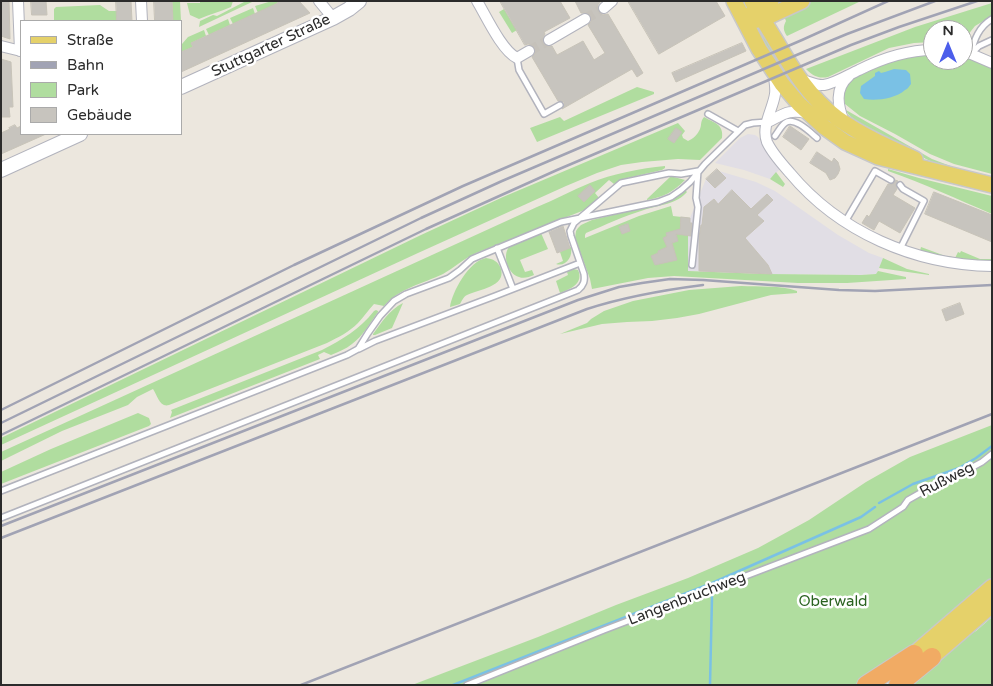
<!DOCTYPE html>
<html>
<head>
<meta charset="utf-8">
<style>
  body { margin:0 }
  #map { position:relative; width:993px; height:686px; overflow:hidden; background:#ece7de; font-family:"Varela Round",sans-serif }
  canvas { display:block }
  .frame { position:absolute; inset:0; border:2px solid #2b2b2b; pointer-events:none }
  .legend { position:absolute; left:20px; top:20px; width:162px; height:115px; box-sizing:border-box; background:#fff; border:1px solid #aaa; margin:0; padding:6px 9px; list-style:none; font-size:15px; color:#2b2b2b }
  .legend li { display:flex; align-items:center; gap:10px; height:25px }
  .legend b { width:25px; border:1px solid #aaa }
  .north { position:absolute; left:923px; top:20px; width:50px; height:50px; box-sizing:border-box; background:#fff; border:1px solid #aaa; border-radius:50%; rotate:0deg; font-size:14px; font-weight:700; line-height:20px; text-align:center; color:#2b2b2b }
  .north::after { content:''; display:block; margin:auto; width:18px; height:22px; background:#4c5eeb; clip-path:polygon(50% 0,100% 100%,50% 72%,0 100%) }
</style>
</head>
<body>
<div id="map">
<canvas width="993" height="686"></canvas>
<div class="frame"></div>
<ul class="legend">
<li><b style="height:6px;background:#e5d16a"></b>Straße</li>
<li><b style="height:6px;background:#a1a3b4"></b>Bahn</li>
<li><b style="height:14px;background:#b0dd9f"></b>Park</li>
<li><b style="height:14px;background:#c7c4be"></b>Gebäude</li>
</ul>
<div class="north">N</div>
</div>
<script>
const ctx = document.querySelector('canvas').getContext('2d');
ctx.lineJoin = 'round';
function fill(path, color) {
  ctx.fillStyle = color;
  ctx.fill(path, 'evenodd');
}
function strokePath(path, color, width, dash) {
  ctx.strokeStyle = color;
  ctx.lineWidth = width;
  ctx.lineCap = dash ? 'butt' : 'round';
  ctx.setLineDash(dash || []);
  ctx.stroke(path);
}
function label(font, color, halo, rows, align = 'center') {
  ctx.font = font + ' "Varela Round",sans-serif';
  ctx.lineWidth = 5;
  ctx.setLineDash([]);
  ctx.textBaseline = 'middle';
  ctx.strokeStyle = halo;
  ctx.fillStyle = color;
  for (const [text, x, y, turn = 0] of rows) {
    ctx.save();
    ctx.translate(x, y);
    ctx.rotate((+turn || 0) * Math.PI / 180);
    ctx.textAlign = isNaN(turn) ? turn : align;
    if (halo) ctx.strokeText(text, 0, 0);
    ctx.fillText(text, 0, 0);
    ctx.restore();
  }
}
fill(new Path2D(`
  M748 134 755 135 758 137 771 157 780 169 770 179 744 170 715 163 740 138Z
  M717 169 719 171 756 182 775 191 838 235 869 253 883 258 878 271 876 274 861 275 768 274 687 271 688 236 690 218 706 179Z`), '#e1dee5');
fill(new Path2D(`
  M172 1H180L181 21H173Z
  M200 1H233L231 7C220 12 210 14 199 19L190 15 187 3H200Z
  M272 1H277L278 3 258 13 255 6Z
  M811 1H861L787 36C783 30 783 27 786 21L784 16 791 11Z
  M244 2H252L199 27 200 21 213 15 217 16Z
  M992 3V16L975 26 963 41V30H933V42L914 43 889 48 828 77C819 79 813 76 806 69L915 27Z
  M100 5 109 11H118L117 21H54V9L56 7Z
  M253 8 255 14 233 24 230 18Z
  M504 9 517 30 512 33 499 12Z
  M228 19 230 25 209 35 206 29Z
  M760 26 855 137 853 139 804 104 759 38 758 31Z
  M181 30 182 44 188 37 204 30 206 36 191 43 193 47 181 52Z
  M923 54H933V60H963V57L967 58 992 67V174L954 164 930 154 895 134 860 116 845 104 843 94 847 85 852 79 894 60Z
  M637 87 654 92V94L537 142 530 128 560 117 564 121Z
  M846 110 932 159 953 167 992 177V180L941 166 926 159 897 142 856 121 848 114Z
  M704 117C714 123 724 124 722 138L700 160 678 159 642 162 621 165 597 173 566 186 418 253 1 445V438L421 235 503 197 678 123 685 131 682 135 683 138 688 141C693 139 698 134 700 129 702 124 700 122 704 117Z
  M665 166V168L662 170 623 179 614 184 609 180 595 193 599 198 587 209 476 253C463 259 454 268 443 274 422 284 400 288 384 306L374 304C368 310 364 317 358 323 349 332 339 337 327 343L169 405C160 408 157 395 153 389L137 397 128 405 62 431 1 461V452L537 207C555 200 572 190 590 183 612 174 641 168 665 166Z
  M888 169 919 178 992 196V214C957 199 923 183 888 171Z
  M776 172 785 184 783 187 770 179Z
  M670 177H674L685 180C673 192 664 197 647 200V199Z
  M685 190 687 192C677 204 659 205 644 210 624 216 605 225 586 233L585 235V238L639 216 671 206 673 216 690 218 688 236V271L767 274 861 275 876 274 878 271 906 277V279L847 283H798L674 276 648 278 592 289 590 279 575 238 576 231 578 228 581 225 592 220 665 202 673 199Z
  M541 233 548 249 520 260 525 272 532 270 534 275C529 277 524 279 519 277 508 274 502 256 509 247 515 240 533 236 541 233Z
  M571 247C573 257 566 267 556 264L563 261 560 252Z
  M921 247 948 257 949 256 955 258 958 252 960 253 961 251 980 259H991L992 257V261C967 260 944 257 920 251Z
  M486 258C493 259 498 261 501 269 506 287 479 289 467 295 463 297 462 301 460 304L450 307C452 292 469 261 486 258Z
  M883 258 907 269 929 274V275L879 268Z
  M573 269 578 270C584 283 571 289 560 293L556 281 568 275 567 272Z
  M741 286C759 287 780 285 797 291V293L771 295 699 314 677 318 652 321 627 322 602 324 560 334 587 323 591 319 604 311 633 301 689 290Z
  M403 303 392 328 375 335H373V334C383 321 388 311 403 303Z
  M376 310 378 311V312C370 323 363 336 352 344 346 349 338 352 331 355L324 352 318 355 320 359 170 418 172 412 171 410 322 350C343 339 359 330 374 311Z
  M138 413 149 418 151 424 149 426 1 484V472L51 449Z
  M992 425V581L937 627 888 664 858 685H412L538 637 616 605 688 578 758 548 809 520 866 482 910 457Z
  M992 617V685H914L920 677 964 638 976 631Z`), '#b0dd9f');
fill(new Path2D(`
  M894 69 906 70 910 74 911 84C909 86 908 89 905 90 895 99 876 101 864 99L860 93 861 86 875 76V73L879 71 881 73 885 72Z`), '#7ac1e5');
strokePath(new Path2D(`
  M879 503 913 484 959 468 976 458 992 446
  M453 685 712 583 861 517 875 507
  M710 685 712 597`), '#7ac1e5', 2.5);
const building = new Path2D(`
  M1 1H9L10 39 1 36Z
  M31 1H46L47 15H32Z
  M116 1H131L132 21H117Z
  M154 1H172L173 21H155Z
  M277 1H299L310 13 181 72V52L193 47 191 43 278 3Z
  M500 1H560L570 18 544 32 545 34 542 40 543 44 546 46H552L557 55 583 41 594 60 605 53 588 25 591 22V16L588 13H581L575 1H601L597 6 599 12 602 15 608 14 643 73 637 77 632 69 562 109 564 106V102L561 101H558L532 57 535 54V48L532 45 528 44 525 45Z
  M628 1H716L725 16 659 54Z
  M742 43 746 51 676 82 672 73Z
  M1 59 11 62 13 107H9L10 117H1Z
  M15 125 17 128 21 126V134H46L1 154V133L10 129 9 128Z
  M790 126 809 139 801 150 783 137Z
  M676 128 682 132 674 143 668 139Z
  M817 152 832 162 834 158 838 162 840 169 838 174 835 178 830 180 826 173 810 163Z
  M717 169 726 178 715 188 706 179Z
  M895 180 898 181 896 185 897 189 893 195 915 208 900 233 879 221 874 230 862 223 867 215 869 217 888 184H893Z
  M590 185 595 191 584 202 578 196Z
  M732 190 751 209 767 194 773 200 757 215 764 221 745 238 768 265 772 274 699 271V237L701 225H702L704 207 714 199 718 204Z
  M934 192 992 215V242L925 214Z
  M681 217 690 218V223H692L691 236 676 234 678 241 672 243 677 260 655 265 651 256 658 253V251L667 247 663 238 667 236 666 233 680 229Z
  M628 224 630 231 622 234 619 227Z
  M563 226 570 248 557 253 549 232Z
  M960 303 964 314 946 321 942 310Z`);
fill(building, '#c7c4be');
strokePath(building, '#c7c3b8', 1);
strokePath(new Path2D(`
  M585 19 604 8
  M529 51 549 40`), '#c5c1ba', 10, [10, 5]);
const lane = new Path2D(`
  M972 53 979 46 992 40
  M971 54C974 39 979 27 992 19
  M517 58 519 70 544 114 560 105
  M708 114 738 131
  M775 136C778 132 781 126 785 123 794 116 810 132 817 138
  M900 185 903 189 924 201 900 249
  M845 222 875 171 891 180
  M497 248 513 289
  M692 265 698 207 696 198 698 171
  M359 349 375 341 495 296 580 263
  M1 491 347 355 358 349 368 333 380 316 394 301 406 294 449 278 460 270 472 259 479 256 561 222 658 202 671 197 681 190 690 182 705 164 745 125 753 123 767 122
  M1 518 578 290C584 285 585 281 584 274L571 236 570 231 574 223 621 183 669 173 681 174 698 171
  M467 685 604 630 869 529 903 507 908 500 938 483 956 476 982 462 992 454`);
const street = new Path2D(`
  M18 1 20 51
  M141 1 142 21
  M319 1 333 18
  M477 1C486 16 502 51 517 58L529 51
  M604 8 612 1
  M549 40 585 19
  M1 46 21 51
  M963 52 971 54 992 63
  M774 75C774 81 776 87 775 94 773 109 761 126 767 142 772 153 782 164 790 173 839 232 915 265 992 266
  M801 80C809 81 816 86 824 85 836 83 848 75 859 70 883 58 907 50 933 50
  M768 122C784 114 788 109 807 113
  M844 122C838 106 834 89 849 76`);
const secondary = new Path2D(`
  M181 87 333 18 349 9 359 1
  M1 170 80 134`);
const primary = new Path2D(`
  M734 1 759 49 782 84 799 104 824 127 845 142 878 157 992 185
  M752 1C760 15 768 28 776 41 792 69 810 98 837 118 861 135 888 147 915 159
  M749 16 757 9 771 1
  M753 21 763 19 802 1
  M914 654 992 587
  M932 657 992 605`);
const highway = new Path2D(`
  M866 685 914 654
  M898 685 932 657`);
strokePath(lane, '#b2b3bd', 8);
strokePath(street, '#b2b3bd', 12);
strokePath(secondary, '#b2b3bd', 16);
strokePath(primary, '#c8c8c8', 18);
strokePath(highway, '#c8c8c8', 20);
strokePath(lane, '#fff', 5);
strokePath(street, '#fff', 10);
strokePath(secondary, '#fff', 14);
strokePath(primary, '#e5d16a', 15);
strokePath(highway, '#f1ab64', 18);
strokePath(new Path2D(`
  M1 410 294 265 463 186 802 40 888 1
  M1 423 421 218 502 181 806 51 847 34 935 1
  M1 435 426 229 557 170 851 45 899 27 977 1
  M1 526 578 300 619 287 642 283 670 279 703 280 839 290 875 291 992 285
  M1 538 587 309C624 297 664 290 703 285
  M301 685 992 414`), '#a1a3b4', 2.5);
label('15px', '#2b2b2b', '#fff', [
  ["Stuttgarter Straße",271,46,-25],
  ["Rußweg",947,480,-27],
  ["Langenbruchweg",687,599,-21]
]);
label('15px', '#2a6220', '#fff', [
  ["Oberwald",833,602]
]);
</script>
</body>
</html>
